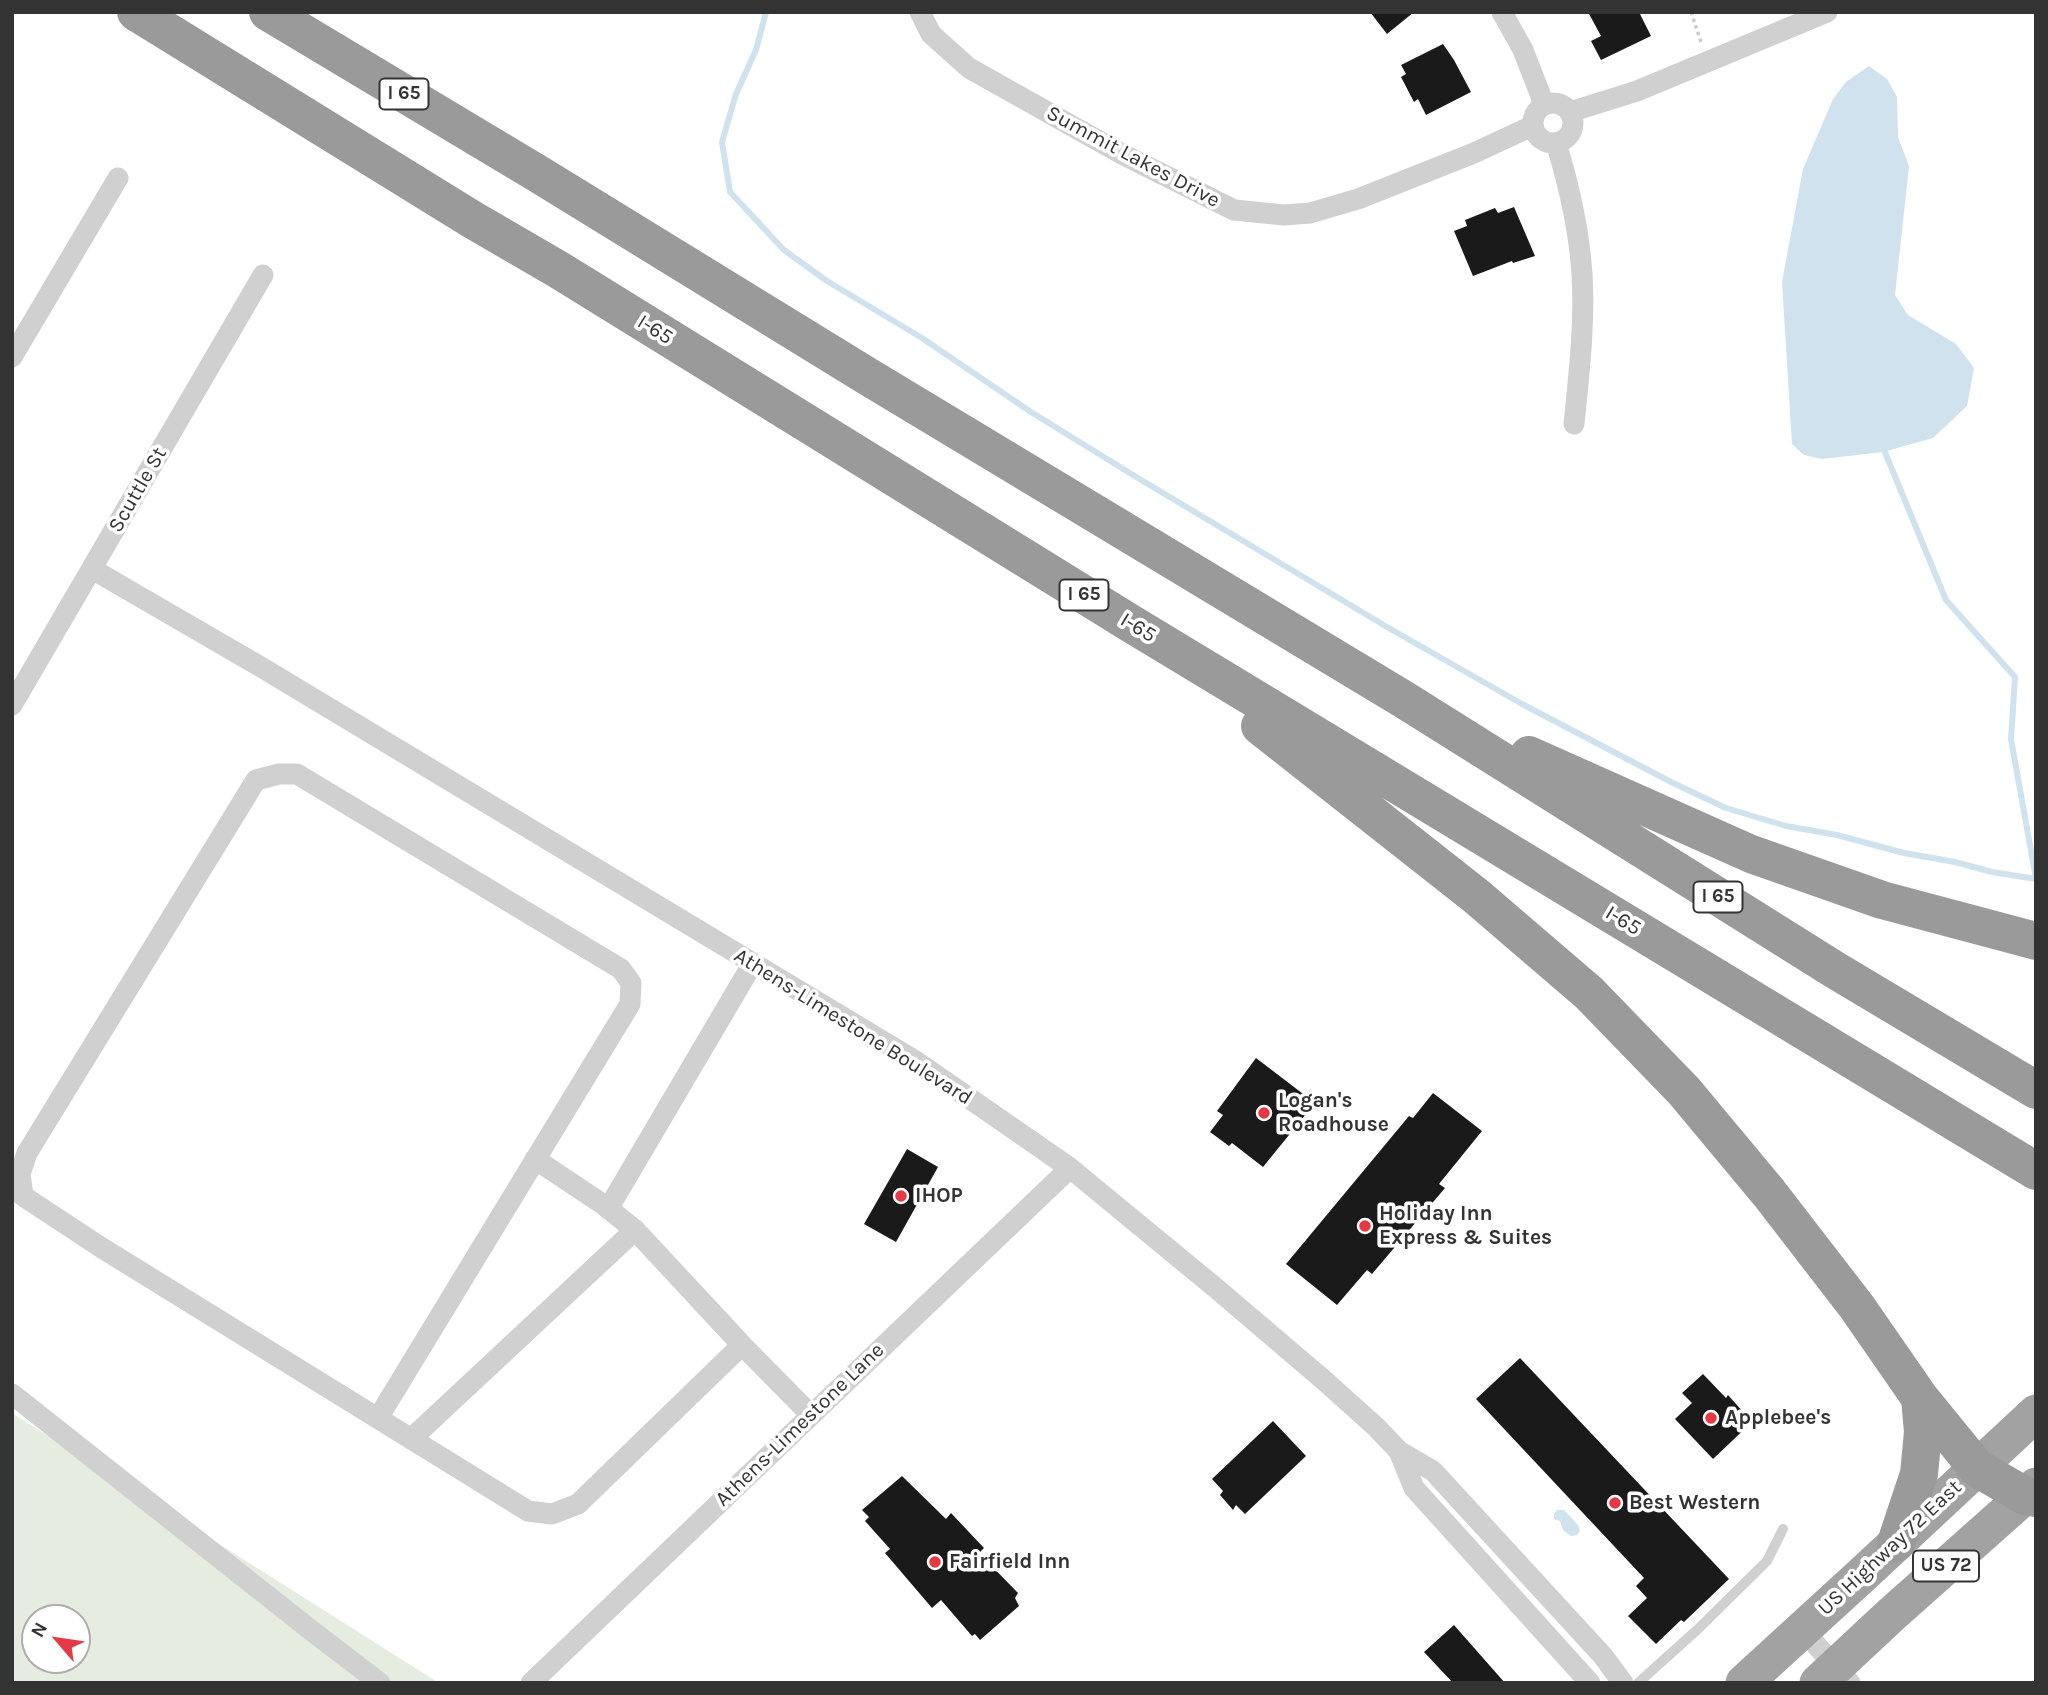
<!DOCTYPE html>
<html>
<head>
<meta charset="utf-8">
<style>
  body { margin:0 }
  #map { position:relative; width:2048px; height:1695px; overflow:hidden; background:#fff; font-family:Karla,sans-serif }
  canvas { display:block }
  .frame { position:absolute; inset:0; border:14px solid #333; pointer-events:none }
  .north { position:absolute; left:21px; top:1604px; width:70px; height:70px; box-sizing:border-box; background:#fff; border:2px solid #adadad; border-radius:50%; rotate:299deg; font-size:19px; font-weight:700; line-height:28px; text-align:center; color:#333 }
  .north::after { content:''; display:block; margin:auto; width:24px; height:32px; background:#e63946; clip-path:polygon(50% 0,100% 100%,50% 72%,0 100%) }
</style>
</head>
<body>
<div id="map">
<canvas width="2048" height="1695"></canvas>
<div class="frame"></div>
<div class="north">N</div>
</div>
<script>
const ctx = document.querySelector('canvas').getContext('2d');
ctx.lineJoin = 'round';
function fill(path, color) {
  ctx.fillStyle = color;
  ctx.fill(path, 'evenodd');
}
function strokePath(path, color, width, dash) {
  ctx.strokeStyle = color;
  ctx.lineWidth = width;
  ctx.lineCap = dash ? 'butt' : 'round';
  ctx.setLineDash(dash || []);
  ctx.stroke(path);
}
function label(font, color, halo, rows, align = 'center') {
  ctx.font = font + ' Karla,sans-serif';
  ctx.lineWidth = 7;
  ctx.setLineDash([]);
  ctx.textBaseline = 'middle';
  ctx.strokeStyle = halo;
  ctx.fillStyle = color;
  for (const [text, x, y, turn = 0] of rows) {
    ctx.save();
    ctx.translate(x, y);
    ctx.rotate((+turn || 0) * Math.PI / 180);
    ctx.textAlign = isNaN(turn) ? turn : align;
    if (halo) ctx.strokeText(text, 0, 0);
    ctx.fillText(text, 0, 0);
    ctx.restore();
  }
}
fill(new Path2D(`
  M12 1413 439 1683H12ZM35 1618H77V1660H35Z`), '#e6ecdf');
fill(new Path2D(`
  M1869 66 1887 79 1897 97 1898 137 1909 166 1895 295 1908 315 1956 344 1974 368 1967 406 1933 438 1883 452 1822 459 1804 455 1792 444 1782 282 1803 169 1833 99 1846 82Z
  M1557 1510H1564L1578 1525 1580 1531 1577 1535 1571 1536 1563 1530 1560 1521 1554 1519V1514Z`), '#cfe2ee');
strokePath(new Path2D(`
  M766 12 756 50 736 94 722 142 730 192 784 250 827 281 922 338 1031 412 1133 475 1387 627 1522 704 1673 783 1726 808 1786 826 1837 835 1904 853 1955 862 1992 872 2036 879 2011 739 2015 677 1946 600 1882 445`), '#cfe2ee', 6);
fill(new Path2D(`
  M1370 12H1414L1387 34Z
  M1588 12H1639L1651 36 1601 60 1591 41 1601 36Z
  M1443 44 1454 60 1471 92 1426 115 1418 99 1414 102 1401 77 1406 74 1401 65Z
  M1514 207 1535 256 1513 263 1512 261 1473 276 1454 231 1467 226 1465 220 1495 208 1498 213Z
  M1256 1058 1315 1103 1263 1167 1232 1143 1229 1146 1210 1132 1223 1115 1217 1111Z
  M1433 1093 1482 1131 1439 1184 1445 1188 1372 1274 1367 1270 1337 1305 1286 1264 1409 1116 1413 1118Z
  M907 1149 938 1167 896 1242 864 1224Z
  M1520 1358 1729 1579 1684 1622 1681 1620 1656 1644 1628 1616 1647 1598 1636 1586 1644 1578 1476 1399Z
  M1703 1374 1726 1398 1728 1395 1752 1422 1713 1459 1675 1419 1692 1403 1682 1393Z
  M1273 1421 1306 1456 1245 1514 1236 1505 1233 1510 1220 1495 1223 1491 1212 1479Z
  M902 1476 946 1519 951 1513 984 1548 979 1553 1018 1593 1015 1598 1019 1606 980 1640 975 1634 972 1636 941 1600 932 1608 885 1553 890 1549 865 1521 869 1517 862 1510Z
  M1454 1625 1505 1683H1453L1424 1652Z`), '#1a1a1a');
strokePath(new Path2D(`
  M1691 12 1701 42`), '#cdcdcd', 3.5, [3.5, 3.5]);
strokePath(new Path2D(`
  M1638 1683 1698 1629 1767 1561 1783 1529`), '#d0d0d0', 10);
strokePath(new Path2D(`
  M920 12 931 34 969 68 1122 154 1234 210 1284 215 1310 213 1358 199 1474 153 1532 126
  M1502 12 1523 50 1544 104
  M1533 123a20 20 0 1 1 40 0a20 20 0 1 1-40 0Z
  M1570 112 1637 91 1827 12
  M1556 143C1569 185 1579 229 1582 274 1585 324 1579 374 1574 424
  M12 357 118 178
  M92 569 261 667 914 1060 1070 1168 1217 1289 1326 1382 1376 1427 1399 1451 1433 1471 1603 1656 1623 1683
  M12 705 263 275
  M535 1159 604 1205 635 1230 742 1345 811 1415
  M608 1209 753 963
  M12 1394 312 1631 380 1683
  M378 1418 630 1004 631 983 621 969 297 774H279L256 780 27 1153 20 1174 23 1196 102 1248 528 1511 552 1514 578 1504 742 1345
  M411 1439 635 1230
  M1399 1451 1414 1488 1590 1683
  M1803 1630 1850 1683
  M531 1683 1070 1168`), '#d0d0d0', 21);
strokePath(new Path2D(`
  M1744 1683 1862 1575 2036 1413
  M1818 1683 1892 1614 2036 1486`), '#a2a2a2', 37);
strokePath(new Path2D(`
  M136 12 473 220 559 270 1130 623 2036 1171
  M268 12 540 175 867 376 1403 699 1835 970 2036 1090
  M1260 726 1476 896 1589 993 1684 1091 1769 1193 1857 1307 1920 1398 1977 1468 2025 1496 2036 1498
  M1529 755 1751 854 1882 900 2036 941
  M1896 1543 1919 1474 1923 1432 1920 1398`), '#9a9a9a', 38);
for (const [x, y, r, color] of [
  [1264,1113,7,"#e63946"],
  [901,1196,7,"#e63946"],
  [1365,1226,7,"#e63946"],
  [1711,1418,7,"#e63946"],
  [1615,1503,7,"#e63946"],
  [935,1562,7,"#e63946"]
]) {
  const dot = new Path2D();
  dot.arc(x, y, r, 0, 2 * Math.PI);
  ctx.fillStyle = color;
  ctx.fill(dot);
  strokePath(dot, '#fff', 2.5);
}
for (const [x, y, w] of [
  [404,94,49],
  [1084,595,49],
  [1718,897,49],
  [1946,1566,66]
]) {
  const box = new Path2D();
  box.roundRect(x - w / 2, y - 15.5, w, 31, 5);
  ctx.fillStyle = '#fff';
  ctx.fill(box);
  strokePath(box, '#333', 2);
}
label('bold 19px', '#333', null, [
  ["I 65",404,94],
  ["I 65",1084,595],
  ["I 65",1718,897],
  ["US 72",1946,1566]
]);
label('21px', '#333', '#fff', [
  ["Summit Lakes Drive",1133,157,28],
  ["I-65",655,330,32],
  ["Scuttle St",138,490,-60],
  ["I-65",1138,628,31],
  ["I-65",1623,921,31],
  ["Athens-Limestone Boulevard",853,1027,32],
  ["Athens-Limestone Lane",800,1425,-44],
  ["US Highway 72 East",1890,1548,-43]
]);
label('bold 21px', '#333', '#fff', [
  ["Logan's",1278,1101],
  ["Roadhouse",1278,1125],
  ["IHOP",915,1196],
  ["Holiday Inn",1379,1214],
  ["Express & Suites",1379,1238],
  ["Applebee's",1725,1418],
  ["Best Western",1629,1503],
  ["Fairfield Inn",949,1562]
], 'left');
</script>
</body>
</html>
